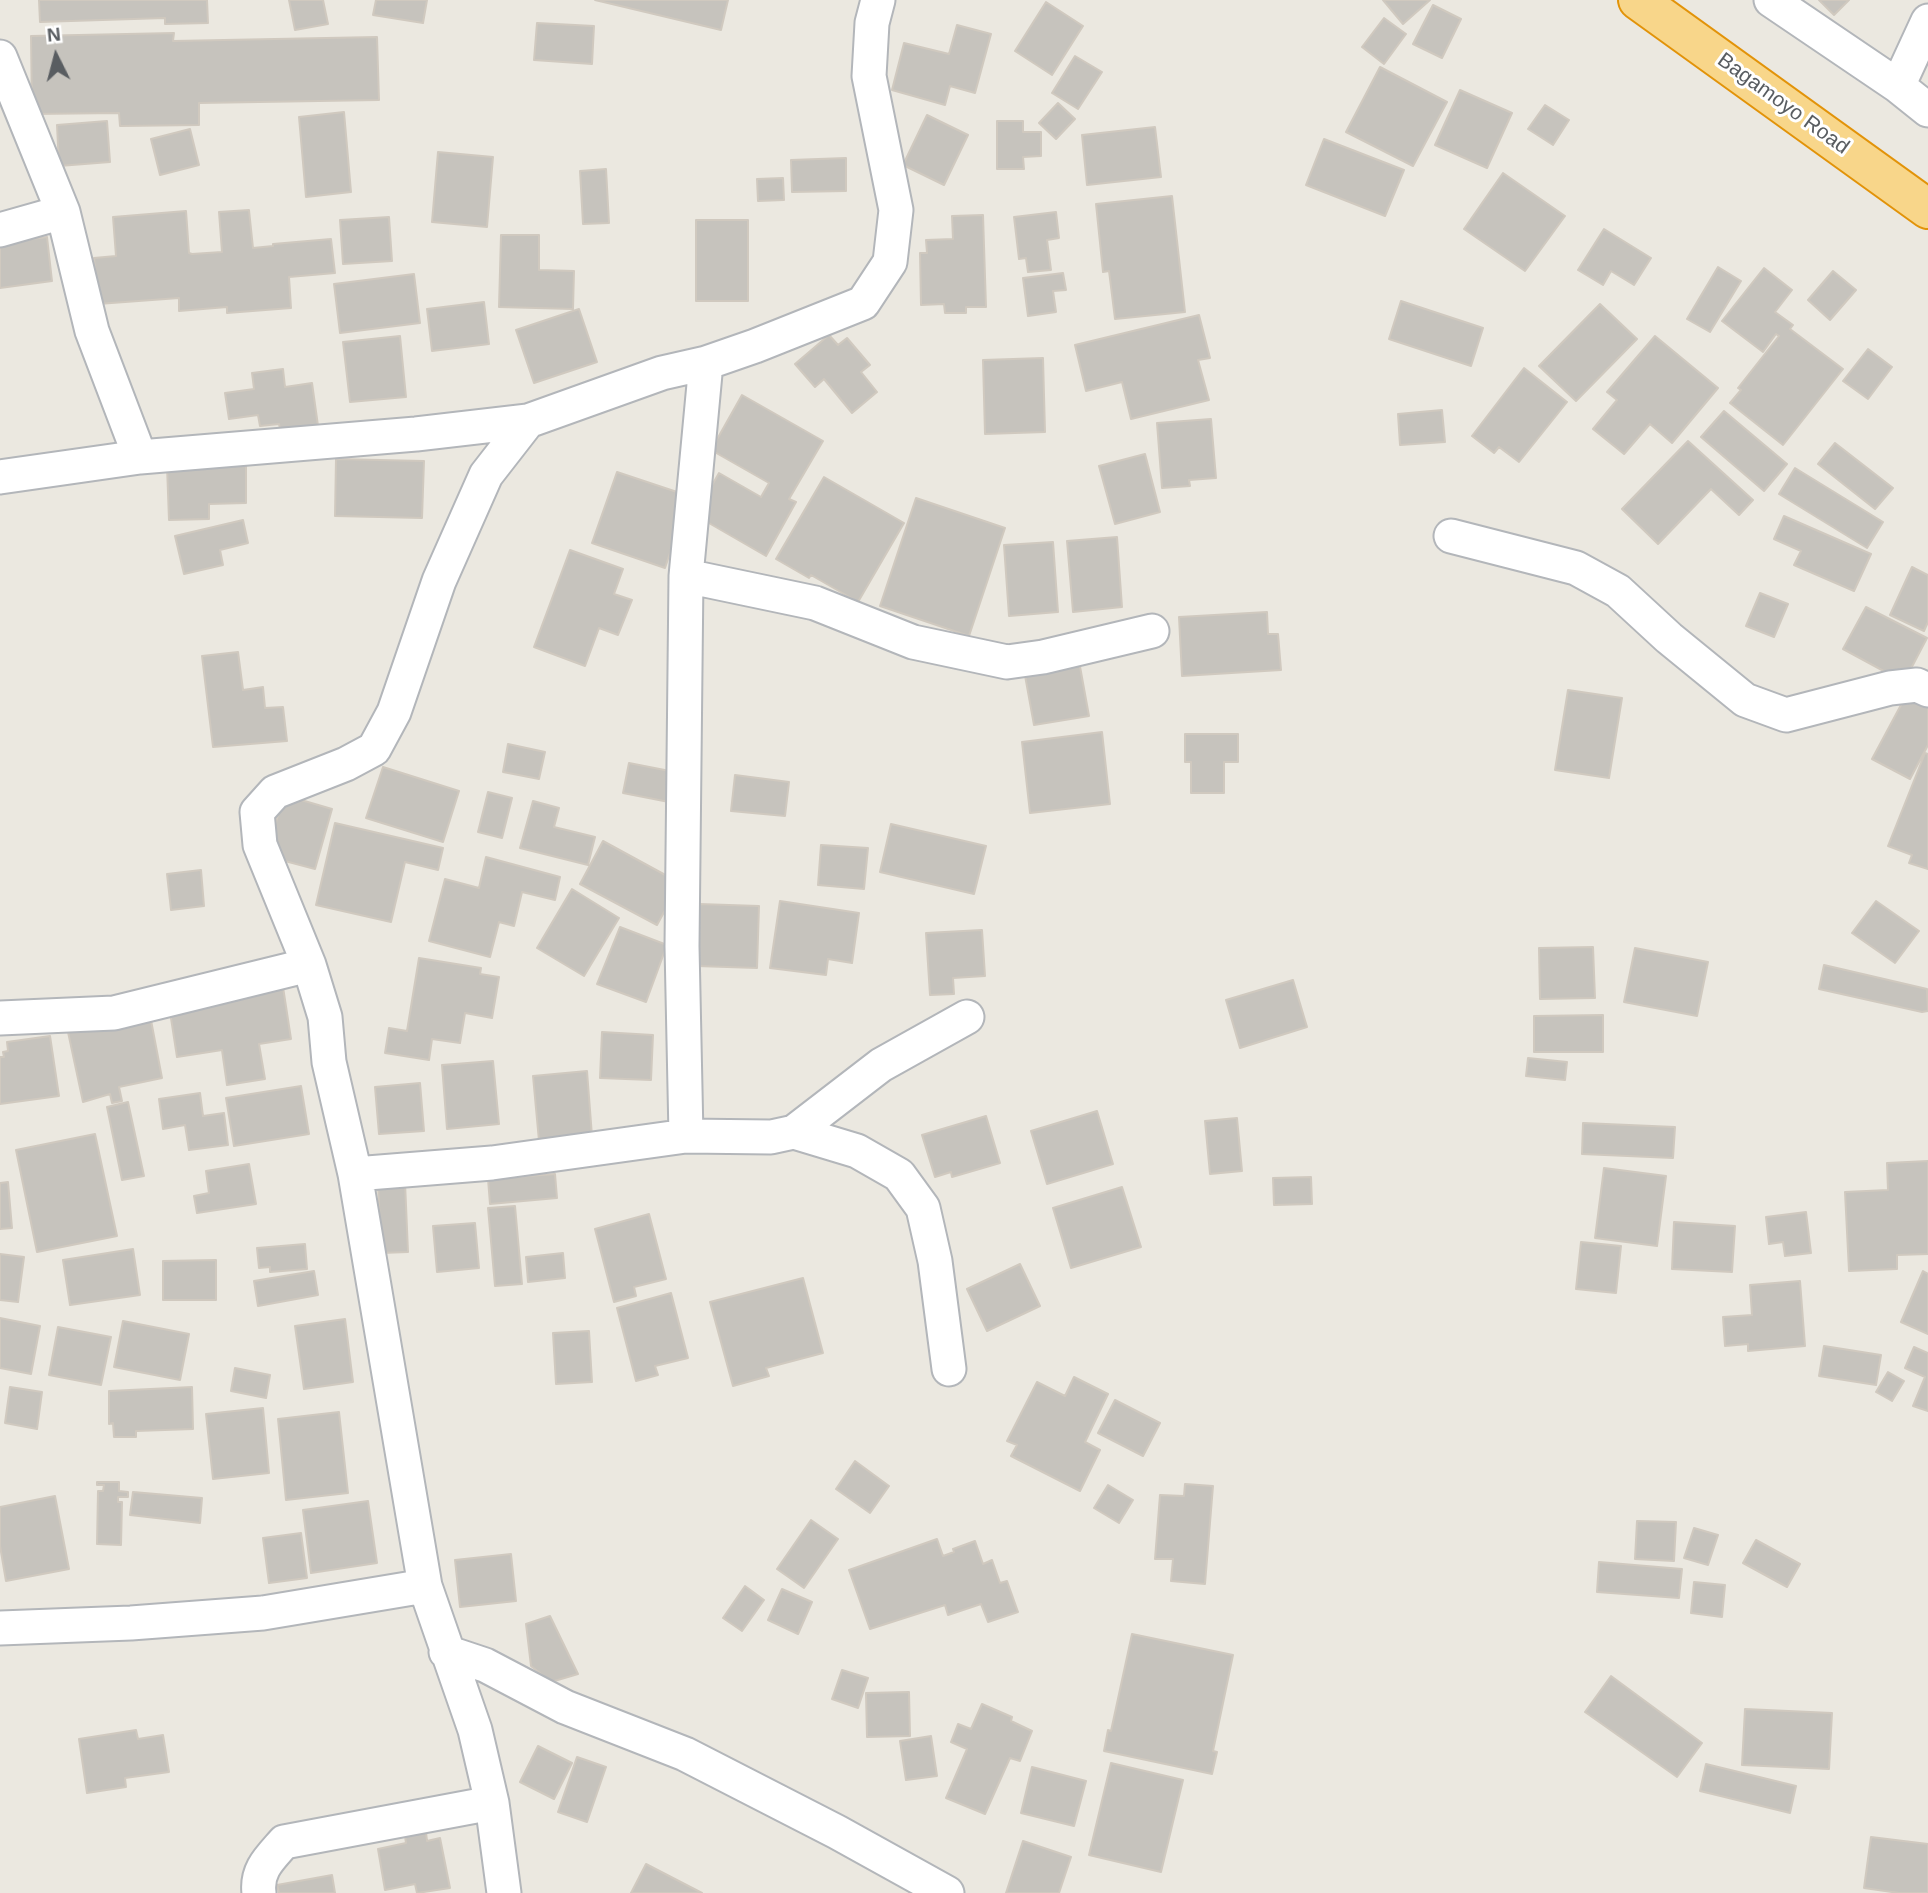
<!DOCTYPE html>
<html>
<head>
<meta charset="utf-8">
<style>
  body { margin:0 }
  #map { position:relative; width:1928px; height:1893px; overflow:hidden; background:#ebe8e0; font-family:Arial,sans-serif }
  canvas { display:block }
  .north { position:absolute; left:21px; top:21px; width:70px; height:70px; -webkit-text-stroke:5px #fff; paint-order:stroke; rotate:354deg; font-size:19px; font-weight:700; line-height:28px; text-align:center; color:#595d61 }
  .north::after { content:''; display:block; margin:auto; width:24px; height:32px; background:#595d61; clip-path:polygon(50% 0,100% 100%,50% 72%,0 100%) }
</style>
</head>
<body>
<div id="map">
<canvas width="1928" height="1893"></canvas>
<div class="north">N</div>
</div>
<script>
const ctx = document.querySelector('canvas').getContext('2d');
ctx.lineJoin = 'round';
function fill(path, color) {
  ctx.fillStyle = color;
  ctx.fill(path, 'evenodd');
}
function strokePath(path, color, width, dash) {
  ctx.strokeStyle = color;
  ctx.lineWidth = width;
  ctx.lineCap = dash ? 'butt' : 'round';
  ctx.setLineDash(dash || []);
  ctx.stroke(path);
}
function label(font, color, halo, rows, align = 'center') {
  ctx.font = font + ' Arial,sans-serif';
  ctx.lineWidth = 6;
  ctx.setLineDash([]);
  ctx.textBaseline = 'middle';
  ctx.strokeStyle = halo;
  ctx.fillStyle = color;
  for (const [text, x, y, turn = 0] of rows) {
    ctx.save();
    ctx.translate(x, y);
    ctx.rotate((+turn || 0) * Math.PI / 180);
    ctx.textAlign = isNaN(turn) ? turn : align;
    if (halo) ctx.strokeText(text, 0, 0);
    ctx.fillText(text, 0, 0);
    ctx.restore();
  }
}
const building = new Path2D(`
  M39 0H207L208 23 165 24V18L40 22Z
  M289 0H323L328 24 295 30Z
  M376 0H427L423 23 373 15Z
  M595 0H728L721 30Z
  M1383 0H1430L1403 24Z
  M1819 0H1849L1834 15Z
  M1046 2 1083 26 1052 75 1015 51Z
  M1433 5 1461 19 1442 58 1413 44Z
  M1384 18 1406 34 1384 64 1362 47Z
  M537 23 594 26 592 64 534 60Z
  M957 25 991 34 975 93 950 86 945 105 892 90 904 43 949 54Z
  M174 33 173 41 377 37 379 100 199 103V125L120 126 119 113 32 114 31 36Z
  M1075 56 1102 72 1078 109 1052 93Z
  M1380 67 1447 102 1413 166 1346 132Z
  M1460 90 1512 113 1487 168 1435 145Z
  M1058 103 1075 119 1056 139 1039 123Z
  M1545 105 1569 120 1553 145 1528 129Z
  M344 112 351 192 306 197 299 117Z
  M927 115 968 135 944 185 903 165Z
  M107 121 110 162 59 166 57 125Z
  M997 121H1023V132H1041V156L1023 157 1024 169H997Z
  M1155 127 1161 177 1087 185 1082 135Z
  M190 129 199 165 160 175 151 139Z
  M1324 139 1404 170 1385 216 1306 185Z
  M438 152 493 157 487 227 432 222Z
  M846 158V191L792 192 791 160Z
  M606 169 609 223 583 224 580 171Z
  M1503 173 1565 216 1525 271 1464 229Z
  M783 178 784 200 758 201 757 179Z
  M1172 196 1185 312 1115 319 1109 271 1103 272 1096 204Z
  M249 210 253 248 273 246V244L331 239 335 273 289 277 291 308 227 313V307L179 311V298L98 304 94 258 116 256 113 217 186 211 189 253 192 254 222 252 219 212Z
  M1056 212 1059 238 1047 240 1051 270 1028 272 1026 258 1019 259 1014 217Z
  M983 215 986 307H966V313H945L944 304 921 305 920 253H927L926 240 953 239 952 216Z
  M389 217 392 261 343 264 340 220Z
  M696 220H748V301H696Z
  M1604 229 1651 258 1634 285 1611 271 1603 285 1578 270Z
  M501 235H539V270L574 271 573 309 499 307Z
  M47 237 52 281 0 288V243Z
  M1718 267 1741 281 1710 332 1687 319Z
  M1764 268 1792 290 1775 312 1793 325 1790 329 1843 369 1783 445 1730 403 1741 390 1738 388 1779 336 1776 334 1763 352 1722 321Z
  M1833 271 1856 290 1830 320 1808 300Z
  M1063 273 1066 290 1053 291 1056 312 1028 316 1023 278Z
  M414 274 420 323 340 333 334 284Z
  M1401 301 1483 328 1471 366 1389 339Z
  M484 302 489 344 432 351 427 309Z
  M1600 304 1637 339 1576 401 1539 366Z
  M579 309 597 362 534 383 516 330Z
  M1199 315 1210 358 1198 360 1209 400 1131 419 1122 382 1086 391 1075 345Z
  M829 335 838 345 847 338 870 365 861 372 877 392 852 413 824 379 815 387 795 364Z
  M400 336 406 397 350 402 343 342Z
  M1655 336 1718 388 1672 443 1650 424 1624 454 1593 429 1617 400 1607 392Z
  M1868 349 1892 367 1868 399 1843 381Z
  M1043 358 1045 432 985 434 983 360Z
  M1524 368 1567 402 1519 462 1499 447 1494 453 1472 436Z
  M283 369 285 387 312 383 319 433 282 438 279 424 260 426 258 415 229 419 225 393 254 389 252 373Z
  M742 395 823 441 789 499 796 502 766 556 695 515 719 473 761 497 769 483 711 450Z
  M1442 410 1445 442 1400 445 1398 414Z
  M1724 411 1787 464 1764 491 1701 437Z
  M1211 419 1216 478 1189 480 1190 486 1162 488 1157 423Z
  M1688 441 1753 500 1739 515 1711 489 1658 544 1622 509Z
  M1835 443 1893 488 1875 509 1818 464Z
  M1145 454 1160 512 1115 524 1099 466Z
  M336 459 424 461 422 518 335 516Z
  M246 464V503L209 504V519L169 520 167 466Z
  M1795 468 1883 522 1867 548 1779 494Z
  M617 472 689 496 665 568 592 543Z
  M824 477 904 523 858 602 811 575 809 578 776 559Z
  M916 498 1005 528 969 636 880 606Z
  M1784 516 1871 554 1854 591 1794 565 1801 551 1774 539Z
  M243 520 248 543 220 550 223 565 184 574 175 536Z
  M1117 537 1122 607 1073 612 1067 541Z
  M1053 542 1058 612 1009 616 1004 545Z
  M570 550 623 569 614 594 632 600 618 635 599 628 585 666 534 647Z
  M1912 567 1928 575V622L1924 631 1890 615Z
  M1760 593 1788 604 1774 637 1746 626Z
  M1866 607 1927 638 1904 682 1843 649Z
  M1267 612 1268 634H1278L1281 670 1182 676 1179 617Z
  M238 652 243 690 263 687 265 708 283 707 287 741 213 747 202 656Z
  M1079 661 1089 716 1034 725 1024 670Z
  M1568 690 1622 698 1609 778 1555 770Z
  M1909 690 1928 700V745L1910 779 1872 759Z
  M1102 732 1110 804 1030 813 1022 742Z
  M1185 734H1238V762H1224V793H1191V762H1185Z
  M508 744 545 752 539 779 503 772Z
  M1925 753 1928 754V869L1909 863 1912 855 1888 846Z
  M629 763 680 773 674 803 623 793Z
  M383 767 459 791 443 842 366 818Z
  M735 775 789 782 785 816 731 811Z
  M488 792 512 798 502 838 478 832Z
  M284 795 332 809 315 869 266 856Z
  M533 801 559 808 554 827 595 837 588 865 520 848Z
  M335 823 443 848 438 870 405 862 391 922 316 905Z
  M891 824 986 846 974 894 880 872Z
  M603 841 680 883 657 925 580 884Z
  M821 845 868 848 864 889 818 885Z
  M486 857 560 877 555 900 522 892 514 926 499 922 490 957 429 941 445 879 479 888Z
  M201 870 204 906 171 910 167 874Z
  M572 889 619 918 584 976 537 948Z
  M780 901 859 913 852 963 828 959 826 975 770 968Z
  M1876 901 1919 931 1895 963 1852 933Z
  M699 904 759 906 757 968 697 966Z
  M620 927 667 945 646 1002 597 984Z
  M982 930 985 976 953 978 954 994 930 995 926 933Z
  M1593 947 1595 998 1540 999 1539 948Z
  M1635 948 1708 962 1697 1016 1624 1002Z
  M419 958 481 968 480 974 499 977 492 1018 465 1013 460 1043 432 1039 429 1060 385 1053 389 1028 407 1031Z
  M1824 965 1927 989 1928 1011 1922 1012 1819 989Z
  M1293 980 1307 1027 1240 1048 1226 1000Z
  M283 987 291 1039 259 1044 265 1079 227 1085 222 1050 177 1057 169 1005Z
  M150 1015 162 1078 119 1087 122 1101 112 1103 110 1094 83 1102 68 1032Z
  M1603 1015V1052H1534V1016Z
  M602 1032 653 1035 651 1080 600 1078Z
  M50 1036 59 1096 0 1104V1057H4L3 1052 8 1051 7 1042Z
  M1528 1058 1567 1062 1565 1080 1526 1076Z
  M493 1061 499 1124 447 1129 442 1065Z
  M587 1071 592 1136 539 1141 533 1076Z
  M420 1083 424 1131 379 1134 375 1087Z
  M301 1086 309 1134 234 1146 226 1098Z
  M200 1093 203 1116 224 1113 228 1145 189 1150 185 1125 163 1129 159 1099Z
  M128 1102 144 1176 122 1180 107 1107Z
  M1097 1111 1113 1164 1047 1184 1031 1131Z
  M986 1116 1000 1163 952 1177 951 1172 935 1177 922 1135Z
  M1237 1118 1242 1171 1210 1174 1205 1121Z
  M1583 1123 1675 1127 1673 1158 1582 1154Z
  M95 1134 117 1236 37 1252 16 1150Z
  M1928 1161V1254L1897 1255V1269L1849 1271 1845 1192 1888 1190 1887 1163Z
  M249 1164 256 1204 197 1213 194 1196 209 1193 206 1171Z
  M1604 1168 1666 1176 1657 1246 1595 1238Z
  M555 1174 557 1198 490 1204 488 1179Z
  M1311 1177 1312 1204 1274 1205 1273 1178Z
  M8 1182 12 1228 0 1229V1183Z
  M378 1182H405L408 1252 381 1253Z
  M1122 1187 1141 1247 1071 1268 1053 1208Z
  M515 1206 522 1284 495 1286 488 1208Z
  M1806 1212 1811 1253 1785 1256 1783 1242 1769 1244 1766 1217Z
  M649 1214 666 1279 634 1287 636 1296 614 1302 595 1229Z
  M1674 1222 1735 1226 1732 1272 1672 1269Z
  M475 1223 479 1268 437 1272 433 1226Z
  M1581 1242 1621 1246 1616 1293 1576 1289Z
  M305 1244 307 1269 270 1272V1267L259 1268 257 1248Z
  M133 1249 140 1295 70 1305 63 1260Z
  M563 1253 565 1278 528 1282 526 1257Z
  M0 1254 24 1257 18 1302 0 1300Z
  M216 1260V1300H163V1261Z
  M1020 1264 1040 1306 987 1331 967 1289Z
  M314 1271 318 1295 258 1306 254 1281Z
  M1923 1271 1928 1274V1334L1901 1322Z
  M803 1278 823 1353 766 1368 769 1376 733 1386 710 1302Z
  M1800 1281 1805 1346 1748 1351V1344L1725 1346 1723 1317 1752 1315 1750 1285Z
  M671 1293 688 1358 655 1366 658 1375 636 1381 617 1308Z
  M0 1318 40 1326 31 1374 0 1368Z
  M345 1319 353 1382 304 1389 295 1326Z
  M123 1321 189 1334 180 1380 114 1367Z
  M58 1327 111 1337 101 1385 49 1375Z
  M589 1331 592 1382 556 1384 553 1333Z
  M1824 1346 1881 1355 1876 1385 1819 1376Z
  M1914 1347 1928 1353V1411L1913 1406 1925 1377 1905 1368Z
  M235 1368 270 1375 266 1398 231 1391Z
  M1888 1372 1904 1381 1892 1401 1876 1392Z
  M1074 1377 1108 1394 1085 1442 1100 1450 1080 1491 1011 1456 1017 1445 1007 1441 1037 1382 1065 1396Z
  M10 1387 42 1392 37 1429 5 1423Z
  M192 1387 193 1429 136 1431V1437H114L113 1423 109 1424V1391Z
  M1115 1400 1160 1423 1143 1456 1098 1433Z
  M263 1408 269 1473 213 1479 206 1414Z
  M339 1412 348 1493 286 1500 278 1419Z
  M855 1461 889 1486 870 1513 836 1489Z
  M97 1482H119V1491L128 1492V1497H118V1502H122L121 1545 97 1544 98 1491H103L104 1485H97Z
  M1185 1484 1213 1486 1205 1584 1171 1581 1173 1559H1155L1160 1495 1184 1496Z
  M1108 1485 1133 1500 1119 1523 1094 1508Z
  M133 1492 202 1498 200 1523 130 1515Z
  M55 1496 69 1569 6 1581 0 1546V1507Z
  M368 1501 377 1563 311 1573 303 1510Z
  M811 1520 838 1539 804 1588 777 1569Z
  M1637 1521 1676 1522 1674 1561 1635 1559Z
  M1694 1528 1718 1535 1708 1565 1684 1558Z
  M301 1533 307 1578 269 1583 263 1538Z
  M937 1539 943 1556 954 1552 953 1549 975 1541 983 1564 992 1560 1000 1583 1007 1581 1018 1612 988 1622 981 1604 948 1615 945 1605 870 1629 849 1570Z
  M1756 1540 1800 1564 1787 1587 1743 1563Z
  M511 1554 516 1601 460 1607 455 1560Z
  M1599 1562 1682 1569 1679 1598 1597 1592Z
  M1694 1582 1725 1585 1722 1617 1691 1613Z
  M745 1586 764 1600 742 1631 723 1618Z
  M782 1589 812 1602 798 1634 768 1620Z
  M550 1616 578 1674 551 1682 531 1666 526 1624Z
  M1132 1634 1233 1655 1213 1751 1217 1752 1212 1774 1104 1751 1108 1730 1111 1731Z
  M842 1670 868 1678 858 1708 832 1699Z
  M1611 1676 1702 1743 1677 1777 1585 1712Z
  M909 1692 910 1736 867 1737 866 1693Z
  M982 1704 1012 1717 1011 1721 1032 1731 1020 1761 1010 1758 985 1814 946 1798 967 1749 951 1742 958 1724 971 1729Z
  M1745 1709 1832 1713 1829 1769 1742 1765Z
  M136 1730 138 1739 163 1735 169 1772 125 1778 126 1787 87 1793 79 1739Z
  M931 1736 937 1776 906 1780 900 1741Z
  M538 1746 572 1763 554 1799 520 1782Z
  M577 1757 606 1767 587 1822 558 1812Z
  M1111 1763 1183 1780 1161 1872 1089 1855Z
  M1706 1764 1796 1786 1790 1813 1700 1791Z
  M1032 1767 1086 1781 1074 1826 1021 1813Z
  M426 1832 427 1841 440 1838 450 1888 417 1893 415 1884 385 1890 378 1849 406 1843 405 1836Z
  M1871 1837 1928 1844V1893H1899L1864 1888Z
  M1023 1841 1071 1857 1059 1893H1006Z
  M646 1864 702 1893H631Z
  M332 1875 335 1893H279L277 1885Z`);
fill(building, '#c6c3bd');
strokePath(building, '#d0c9bf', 2);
const street = new Path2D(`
  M1771 0 1898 86
  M1928 21 1898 86 1928 110
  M0 57 63 212 92 331 140 457
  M0 230 63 212
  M0 477 140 457 416 434 528 421
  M1451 536 1576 568 1618 591 1669 638 1745 700 1786 715 1890 688 1917 685 1928 690
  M686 576 815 603 913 642 1007 662 1043 657 1152 631
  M0 1018 114 1013 309 965
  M794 1132 857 1151 899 1175 923 1208 935 1261 949 1369
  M686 1136 682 946 686 576 706 363
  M355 1174 492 1163 686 1136 771 1137 794 1132 881 1065 967 1017
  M0 1628 131 1623 263 1613 425 1586
  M446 1652 485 1665 565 1707 685 1754 837 1832 947 1893
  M259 1893C256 1870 270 1858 284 1842L492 1803
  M504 1893 492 1803 475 1730 425 1586 355 1174 329 1062 325 1017 309 965 260 845 257 812 275 792 346 764 374 749 394 712 439 581 486 475 528 421 662 373 706 363 755 346 863 303 890 262 896 210 869 76 872 23 878 0`);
const highway = new Path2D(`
  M1638 0 1928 209`);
strokePath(street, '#b3b6ba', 37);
strokePath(highway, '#e29309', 42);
strokePath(street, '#fff', 33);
strokePath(highway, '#f8d68a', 38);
label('21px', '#595d61', '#fff', [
  ["Bagamoyo Road",1783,104,36]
]);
</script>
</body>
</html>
